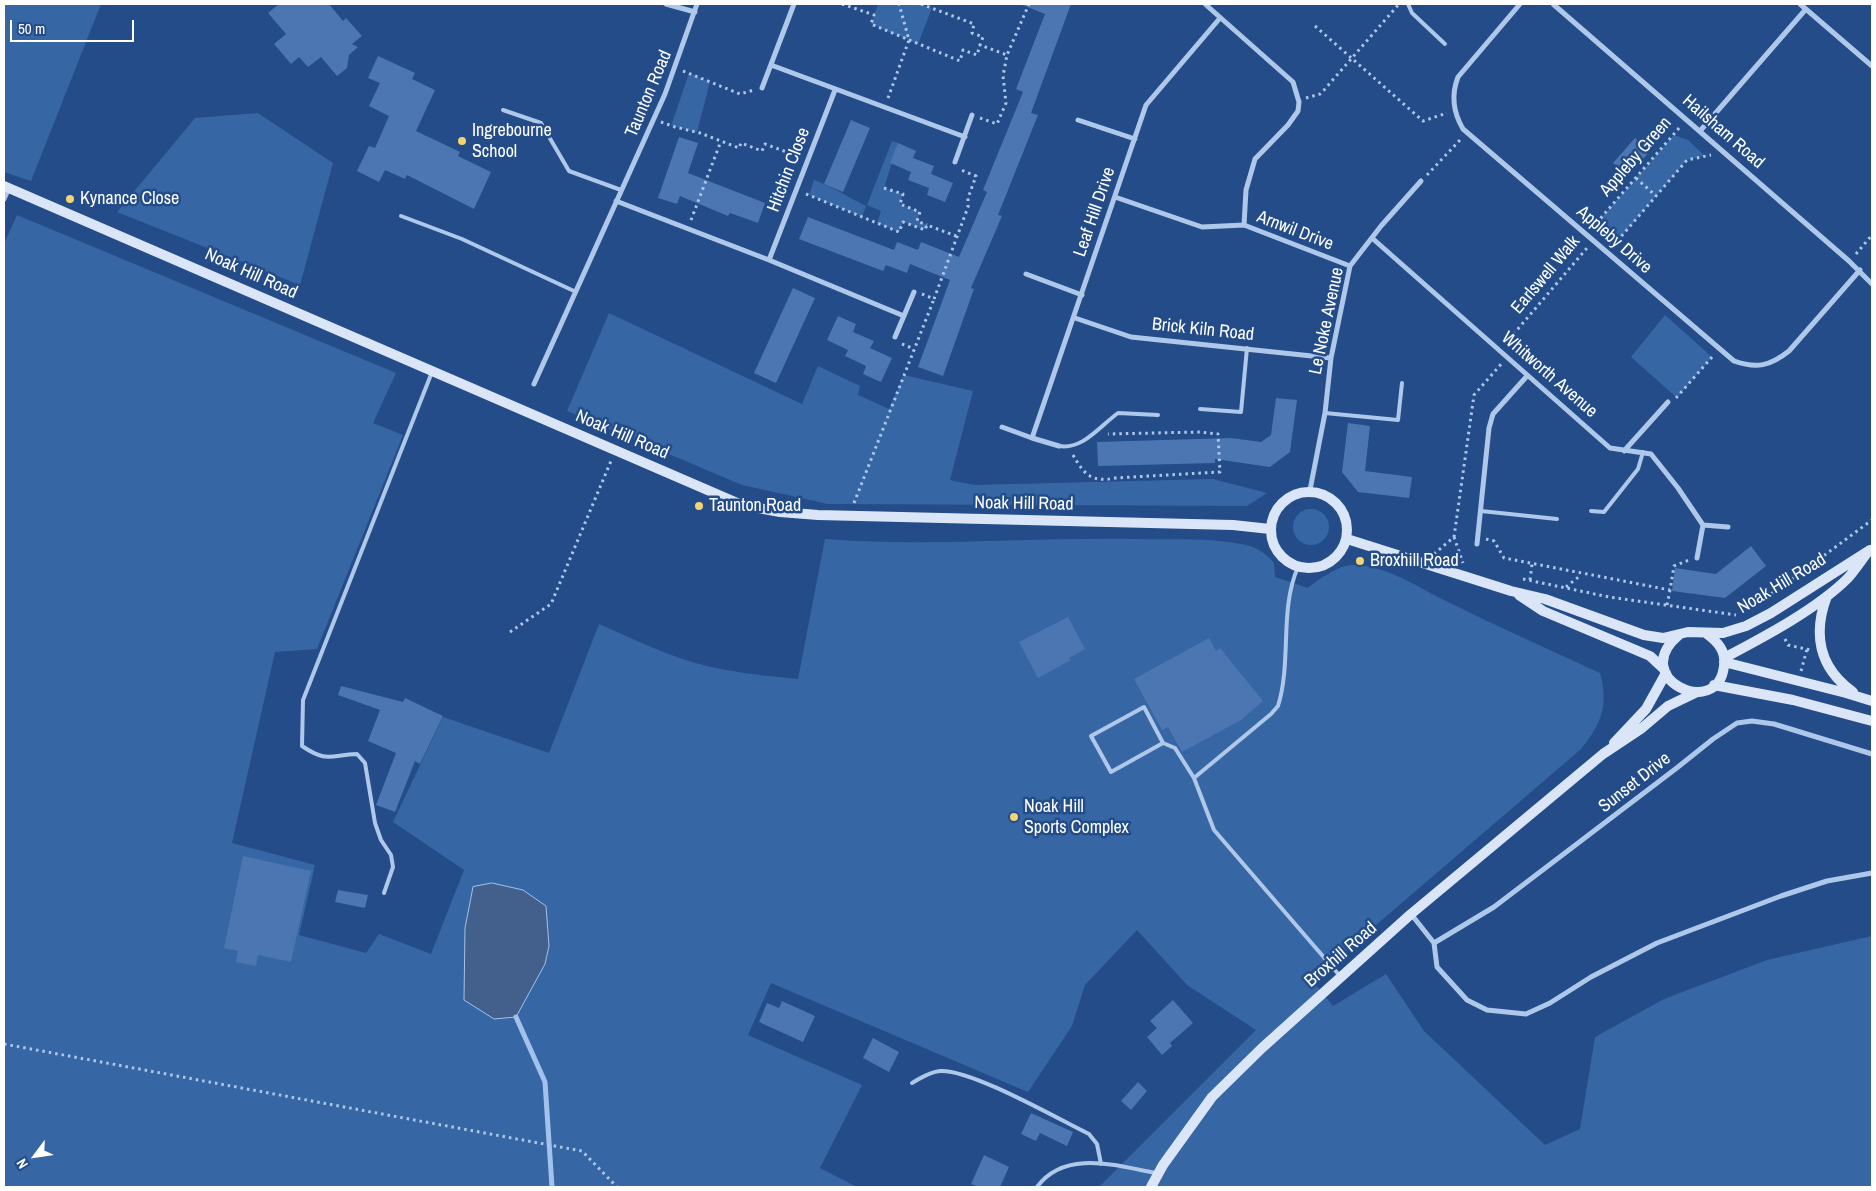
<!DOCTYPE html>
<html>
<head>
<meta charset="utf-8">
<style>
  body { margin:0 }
  #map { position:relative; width:1876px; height:1191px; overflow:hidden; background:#234c89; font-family:"Archivo Narrow",sans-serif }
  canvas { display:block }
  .frame { position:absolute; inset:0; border:5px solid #fff; pointer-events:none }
  .north { position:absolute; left:10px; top:1131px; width:50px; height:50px; -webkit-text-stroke:4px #234c89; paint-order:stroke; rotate:239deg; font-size:14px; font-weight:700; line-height:20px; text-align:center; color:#fff }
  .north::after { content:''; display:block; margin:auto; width:18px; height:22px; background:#fff; clip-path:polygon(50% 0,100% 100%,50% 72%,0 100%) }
  .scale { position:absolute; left:10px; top:20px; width:124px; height:22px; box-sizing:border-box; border:2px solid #fff; border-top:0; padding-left:6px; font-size:15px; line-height:18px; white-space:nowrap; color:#fff; -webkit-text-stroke:4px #234c89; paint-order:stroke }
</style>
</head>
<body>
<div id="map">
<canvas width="1876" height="1191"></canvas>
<div class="frame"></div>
<div class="north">N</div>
<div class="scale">50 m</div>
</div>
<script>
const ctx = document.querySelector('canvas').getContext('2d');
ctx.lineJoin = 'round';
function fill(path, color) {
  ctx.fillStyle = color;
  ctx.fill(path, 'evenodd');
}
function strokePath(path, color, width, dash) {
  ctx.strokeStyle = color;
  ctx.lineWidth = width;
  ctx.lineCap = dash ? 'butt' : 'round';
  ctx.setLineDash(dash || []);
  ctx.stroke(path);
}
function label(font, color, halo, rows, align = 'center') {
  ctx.font = font + ' "Archivo Narrow",sans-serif';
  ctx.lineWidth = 5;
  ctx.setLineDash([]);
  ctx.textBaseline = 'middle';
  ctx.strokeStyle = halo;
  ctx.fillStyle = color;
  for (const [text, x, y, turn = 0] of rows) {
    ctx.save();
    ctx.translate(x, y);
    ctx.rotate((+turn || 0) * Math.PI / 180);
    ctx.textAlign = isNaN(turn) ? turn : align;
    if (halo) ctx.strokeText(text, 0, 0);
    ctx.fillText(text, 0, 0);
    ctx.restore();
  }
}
fill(new Path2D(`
  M4 4H101L31 181 4 172Z
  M878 4H921L932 8 918 44 871 24Z
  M689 73 710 82 697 132 671 126Z
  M258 113 333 163 300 285 117 212 195 118Z
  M1674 135 1688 140 1705 156 1687 160 1615 244 1594 226Z
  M892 141 898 143 884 188 903 194 900 204 920 212 917 220 927 225 925 230 903 222 899 232 877 223 881 211 867 205Z
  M814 180C833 187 848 197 866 206L862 217 809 195Z
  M17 215 396 373 373 423 403 435 317 649 275 652 232 843 315 865 299 935 366 953 379 934 431 954 464 870 393 822 443 717 549 753 599 624C634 639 669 657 707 666 737 673 768 676 798 679L825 539C928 547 1033 537 1136 539 1174 540 1213 537 1250 546 1259 549 1268 555 1274 563L1275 577 1308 588C1315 581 1340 565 1351 565 1384 564 1414 585 1442 599 1494 625 1548 649 1600 673 1609 706 1601 724 1581 749L1312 980 1333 1006 1386 974 1424 1031 1545 1145 1580 1129 1595 1037 1664 999 1767 960 1872 936V1187H1099L1256 1030 1187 985 1137 930 1085 985 1072 1026 1028 1092 771 983 748 1035 862 1085 820 1168 857 1187H4V244Z
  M609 313 802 404 818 366 860 386 858 395 889 409 904 375 973 391 950 480 974 485 1213 479 1267 493 1247 506 828 504 742 485 567 411Z
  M1665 315 1712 357 1677 398 1631 357Z
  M1293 527a18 18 0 1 1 36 0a18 18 0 1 1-36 0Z`), '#3766a5');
const water = new Path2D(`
  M492 883 523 890 546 906 549 946 545 964 516 1017 494 1019 464 1000 465 928 473 887Z`);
fill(water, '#43608c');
strokePath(water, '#a3c2eb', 1);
strokePath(new Path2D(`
  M516 1017 545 1082 552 1187`), '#a3c2eb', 5);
fill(new Path2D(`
  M279 4H329L343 21 346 18 362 36 352 44 358 47 349 55 347 68 337 76 321 57 308 67 299 57 291 64 274 44 286 34 268 13Z
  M1020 4H1071L1031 113 1038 115 998 215 1002 216 971 288 974 289 943 376 918 367 950 280 910 264 907 273 886 265 883 271 799 239 808 217 894 250 897 242 918 250 921 242 959 257 987 192 983 190 1023 92 1016 89 1045 14Z
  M378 56 415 73 412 79 435 90 416 131 460 152 458 156 491 172 474 209 407 175 405 179 385 170 379 182 357 171 369 146 375 148 389 116 369 106 380 83 368 78Z
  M851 120 870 128 843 192 824 184Z
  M679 137 698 143 688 173 765 203 758 223 730 213 728 216 680 196 677 204 658 198Z
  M1635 138 1650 151 1628 176 1613 163Z
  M898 143 916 151 913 158 934 166 931 174 953 183 945 202 927 195 929 188 908 180 911 172 890 163Z
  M793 288 815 298 776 383 754 373Z
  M838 316 856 324 853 332 874 341 870 348 892 358 881 382 863 374 866 366 845 356 848 350 827 340Z
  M1276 398 1297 400 1290 452 1270 467 1215 459V463L1098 466 1097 442 1231 438 1261 442 1271 435Z
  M1348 423 1370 426 1365 471 1412 477 1409 498 1358 492 1342 472Z
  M1751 546 1766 566 1725 598 1672 591 1675 568 1716 574Z
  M1068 617 1085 649 1069 658 1071 660 1038 678 1019 642Z
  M1209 638 1216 651 1220 648 1263 701 1241 720 1182 752 1168 727 1162 730 1134 679Z
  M341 686 403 702 405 698 443 716 420 764 415 761 395 812 376 805 396 753 368 741 380 710 338 695Z
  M243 856 311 871 291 962 258 955 256 966 236 962 238 951 224 948Z
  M338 890 368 895 365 908 335 902Z
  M1173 1000 1193 1023 1170 1043 1172 1046 1162 1055 1147 1037 1157 1028 1150 1021Z
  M782 1001 815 1016 803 1042 759 1022 767 1003 779 1008Z
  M873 1038 899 1052 889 1072 863 1058Z
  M1138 1082 1147 1091 1131 1110 1121 1101Z
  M1031 1113 1073 1132 1067 1146 1040 1133 1036 1141 1021 1134Z
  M984 1155 1009 1167 1000 1187H979L971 1184Z`), '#4b76b1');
strokePath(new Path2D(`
  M842 4 874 15 871 24 960 61 963 50 977 55 980 45
  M921 4 974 24 972 33 983 37 980 45 1007 55
  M1315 26 1423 121 1447 113
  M683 71 740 94 754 90
  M888 98 909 40 899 4
  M1306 98 1320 94 1324 90 1399 4
  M980 118 997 124 1006 103 1003 76 1007 55 1029 4
  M661 122 675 127 700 133 739 148 741 143 762 151 765 144 800 157
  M1427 175 1460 140
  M1636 178 1656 196
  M884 188 903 194 900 204 920 212 917 221 927 225
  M806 194 899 232 903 222 925 230 927 225 956 236
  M691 220 721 141
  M1592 228 1680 127
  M1613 246 1687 160 1711 155
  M1856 254 1872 235
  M922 294 934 299 968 207V198L976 176 961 170
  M902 344 914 349
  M1505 344 1587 248
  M1676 398 1713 356
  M1073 455C1084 474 1091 483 1115 478L1220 472 1218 434 1200 432 1108 434
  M854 503 934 299
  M1454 537 1463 563
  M1486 539 1494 541 1504 558 1670 590 1674 566 1689 560
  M1434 554 1454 537 1474 395 1502 363
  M1523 579 1609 597 1736 615
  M1530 580 1532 564
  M1566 587 1581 575
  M1667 605 1670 590
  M1744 611 1780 588 1872 520
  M510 632 551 604 611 461
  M1785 639 1788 645 1810 650
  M1801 671 1807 649
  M4 1044 582 1151 617 1187`), '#afc8ea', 3, [2.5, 4]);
strokePath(new Path2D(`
  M1408 4 1412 13 1445 44
  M503 110 541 123 569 171 621 190
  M401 216 462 239 574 291
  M1200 409 1241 412 1247 348
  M1325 413 1398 420 1402 383
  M1059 446C1083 450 1100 426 1118 413L1158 415
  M1481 511 1557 519
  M1591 511 1604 512 1638 469 1643 452
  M1163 743 1111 772 1091 736 1144 707 1163 743 1175 748 1194 778 1214 830 1340 976
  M1194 778 1271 714 1278 706C1292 661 1279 610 1298 567
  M384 893 393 867 391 855 381 840 375 823 365 763 357 754C330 755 327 763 302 746L303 700 432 372
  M912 1083C921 1078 929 1072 940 1071 971 1069 1058 1119 1089 1134L1097 1144 1101 1164
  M1037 1187C1065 1149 1117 1166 1156 1173`), '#afc8ea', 4);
strokePath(new Path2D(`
  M666 4 695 12
  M1205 4 1293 82 1299 102 1298 111 1288 125 1255 159 1246 190 1244 225
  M1520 4 1458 77C1451 95 1453 112 1463 129L1734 361C1757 369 1770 366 1789 351L1860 270
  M1553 4 1849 261 1872 284
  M1800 4 1872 66
  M771 65 965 137
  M762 88 794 4
  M1078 120 1135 139
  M1700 131 1806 9
  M955 162 972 115
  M1115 197 1202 227 1244 225 1350 266
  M4 199 9 188
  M616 201 769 260 904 316
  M1372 238 1610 448 1651 454 1678 488 1703 525 1697 558
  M769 260 835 90
  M1026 274 1082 295
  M1075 318 1131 337 1331 358
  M895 337 914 292
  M534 384 665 94 697 4
  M1002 427 1032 438
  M1059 446 1032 438 1146 105 1220 18
  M1624 451 1668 402
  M1310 490 1325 413 1331 358 1350 266 1381 226 1421 181
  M1703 525 1728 527
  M1477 544 1489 428 1493 414 1527 376
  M1411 914 1434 943 1437 967 1467 1000 1487 1010 1526 1014 1550 1003 1591 977 1657 943 1781 896 1827 881 1872 873
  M1434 943 1494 907 1678 767 1713 739 1737 723 1752 721 1774 724 1872 754`), '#afc8ea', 5);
strokePath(new Path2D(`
  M4 186 742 505 780 512 818 515 1233 525 1270 529
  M1271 530a38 38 0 1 1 76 0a38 38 0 1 1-76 0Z
  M1347 539 1511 591 1545 599 1644 635 1663 638 1688 632 1723 633 1746 626 1771 613 1870 550
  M1519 595 1543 611 1650 656 1664 669
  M1827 596C1813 633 1818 667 1853 692
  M1679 635C1627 678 1718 721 1724 666 1726 651 1718 642 1707 634
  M1724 658C1764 637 1817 609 1848 578 1855 570 1861 561 1867 553
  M1724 662 1846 693 1872 701
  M1714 685 1793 700 1872 721
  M1614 743 1646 709 1666 673
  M1151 1187 1163 1165 1212 1097 1262 1048 1411 914 1603 754 1642 728 1668 706 1695 693`), '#dae6f8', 10);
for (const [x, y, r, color] of [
  [462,141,5,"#f5d372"],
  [70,199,5,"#f5d372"],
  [699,506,5,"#f5d372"],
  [1360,561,5,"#f5d372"],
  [1014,817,5,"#f5d372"]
]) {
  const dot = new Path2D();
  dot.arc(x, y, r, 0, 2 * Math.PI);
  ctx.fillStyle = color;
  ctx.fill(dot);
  strokePath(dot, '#234c89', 2);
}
label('18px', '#fff', '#234c89', [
  ["Taunton Road",649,94,-67],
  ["Hailsham Road",1723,132,41],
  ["Appleby Green",1636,157,-49],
  ["Hitchin Close",789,170,-69],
  ["Leaf Hill Drive",1095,212,-71],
  ["Arnwil Drive",1295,231,21],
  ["Appleby Drive",1614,240,41],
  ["Noak Hill Road",251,274,24],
  ["Earlswell Walk",1546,275,-50],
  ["Le Noke Avenue",1327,321,-78],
  ["Brick Kiln Road",1203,330,6],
  ["Whitworth Avenue",1549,375,41],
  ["Noak Hill Road",622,435,23],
  ["Noak Hill Road",1024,504,1],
  ["Noak Hill Road",1782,584,-31],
  ["Sunset Drive",1635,783,-38],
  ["Broxhill Road",1341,955,-41]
]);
label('18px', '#fff', '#234c89', [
  ["Ingrebourne",472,131],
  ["School",472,152],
  ["Kynance Close",80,199],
  ["Taunton Road",709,506],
  ["Broxhill Road",1370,561],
  ["Noak Hill",1024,807],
  ["Sports Complex",1024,828]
], 'left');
</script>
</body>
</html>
